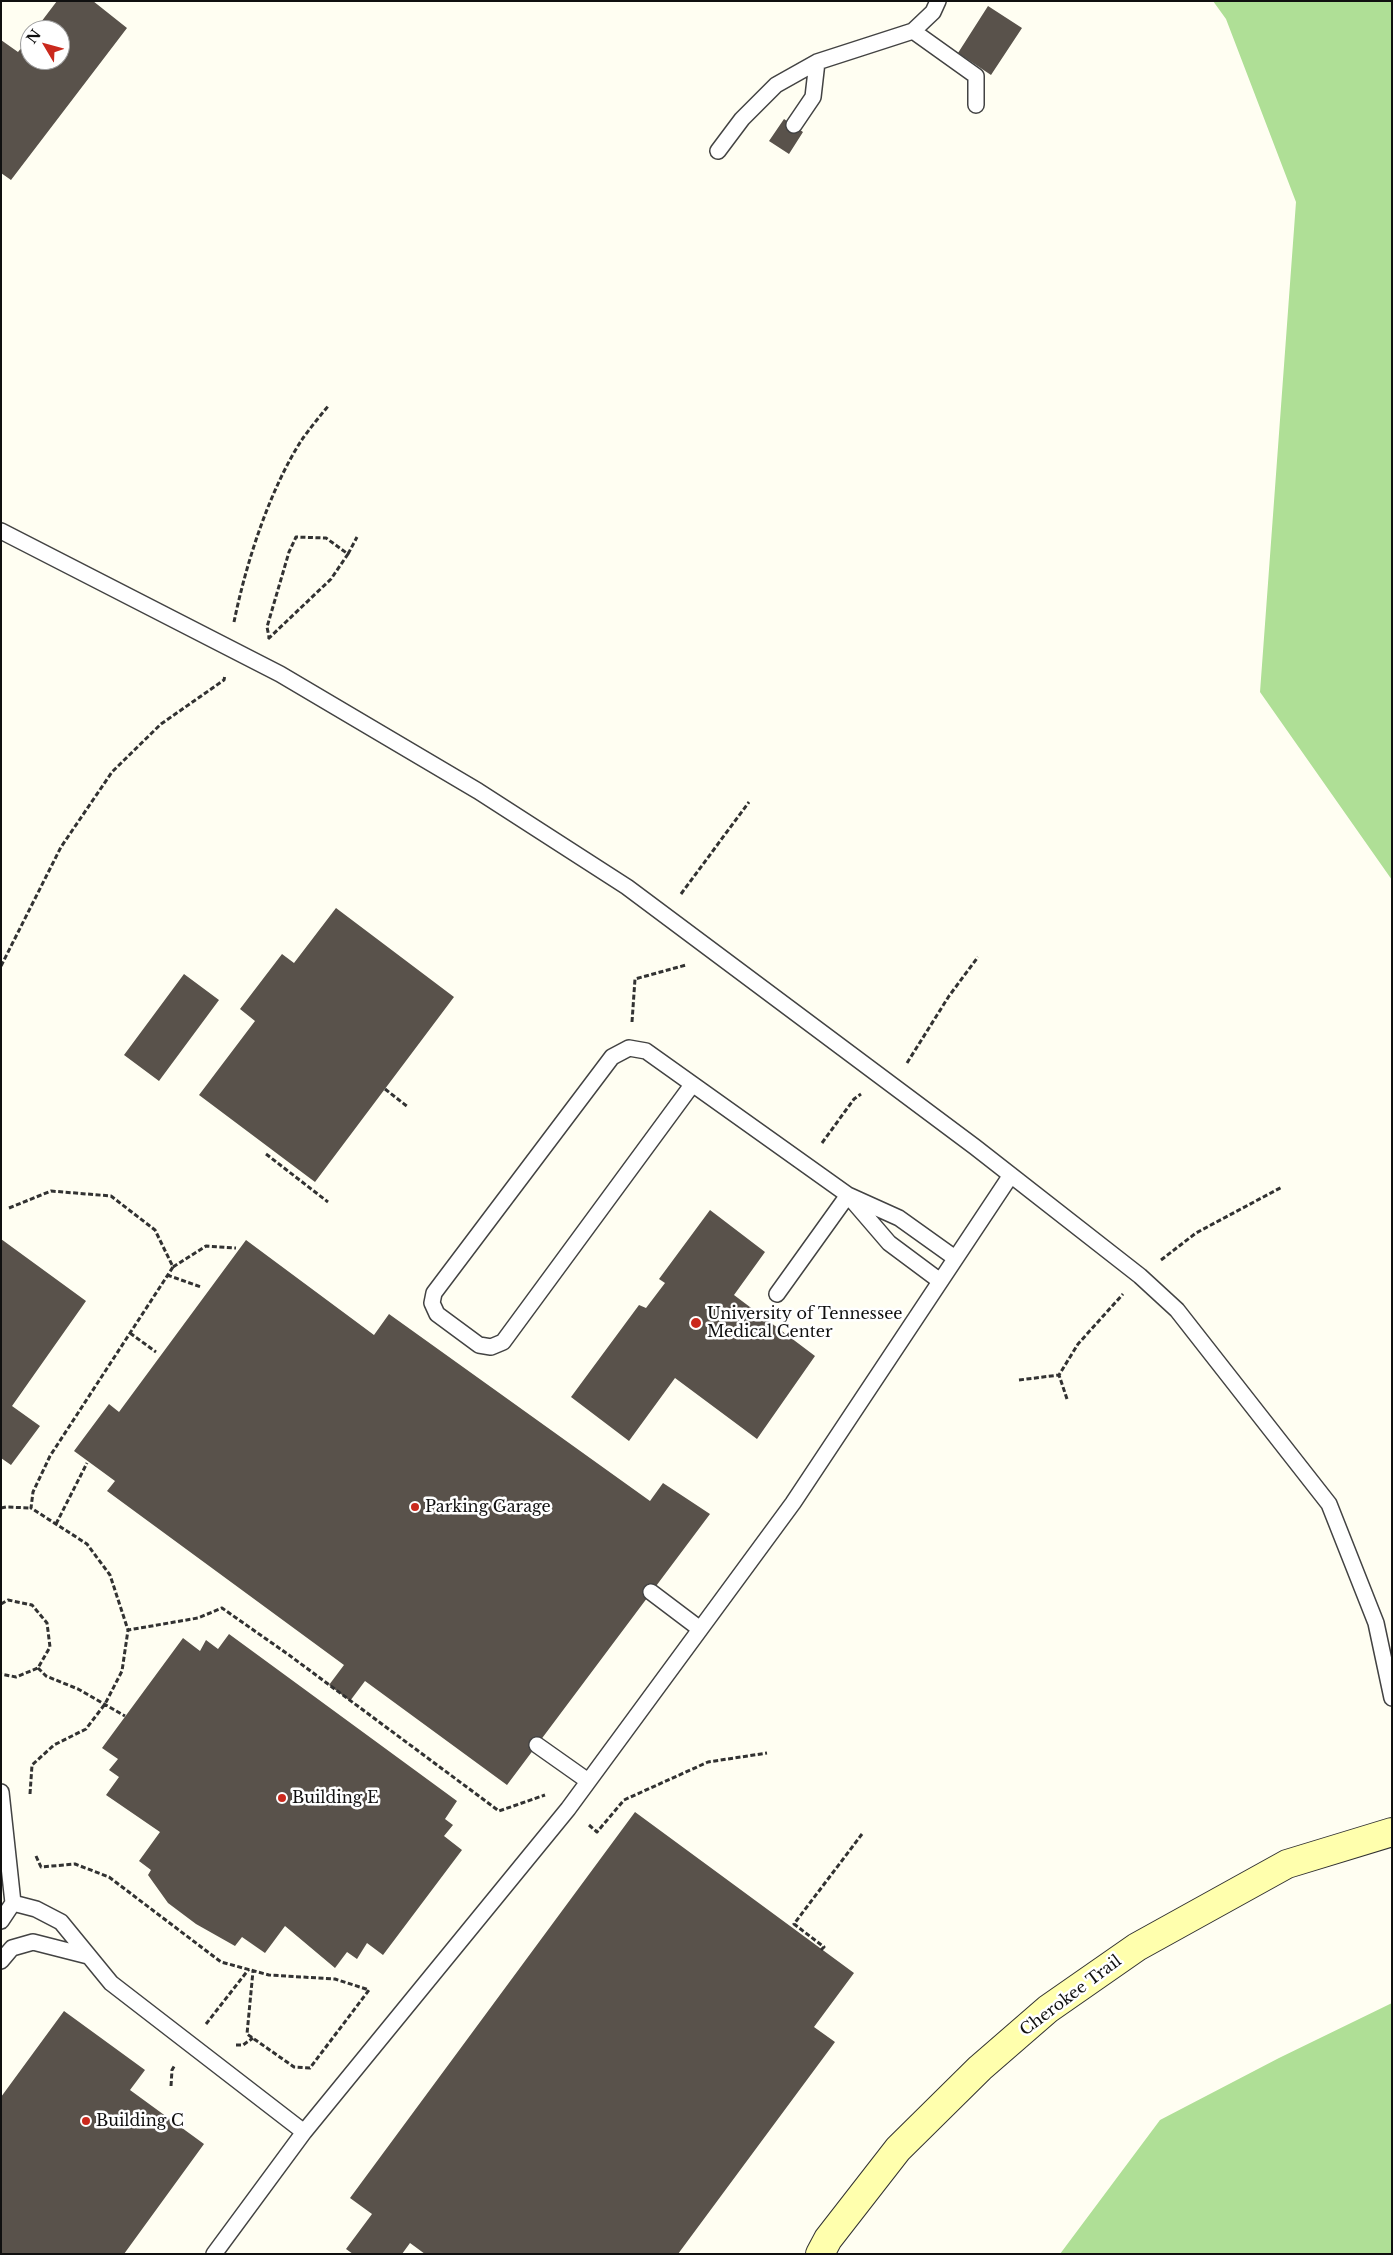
<!DOCTYPE html>
<html>
<head>
<meta charset="utf-8">
<style>
  body { margin:0 }
  #map { position:relative; width:1393px; height:2255px; overflow:hidden; background:#fffef2; font-family:"Libre Baskerville",serif }
  canvas { display:block }
  .frame { position:absolute; inset:0; border:2px solid #101010; pointer-events:none }
  .north { position:absolute; left:20px; top:20px; width:50px; height:50px; box-sizing:border-box; background:#fff; border:1px solid #9f9f9f; border-radius:50%; rotate:307deg; font-size:14px; font-weight:700; line-height:20px; text-align:center; color:#101010 }
  .north::after { content:''; display:block; margin:auto; width:18px; height:22px; background:#ca291d; clip-path:polygon(50% 0,100% 100%,50% 72%,0 100%) }
</style>
</head>
<body>
<div id="map">
<canvas width="1393" height="2255"></canvas>
<div class="frame"></div>
<div class="north">N</div>
</div>
<script>
const ctx = document.querySelector('canvas').getContext('2d');
ctx.lineJoin = 'round';
function fill(path, color) {
  ctx.fillStyle = color;
  ctx.fill(path, 'evenodd');
}
function strokePath(path, color, width, dash) {
  ctx.strokeStyle = color;
  ctx.lineWidth = width;
  ctx.lineCap = dash ? 'butt' : 'round';
  ctx.setLineDash(dash || []);
  ctx.stroke(path);
}
function label(font, color, halo, rows, align = 'center') {
  ctx.font = font + ' "Libre Baskerville",serif';
  ctx.lineWidth = 5;
  ctx.setLineDash([]);
  ctx.textBaseline = 'middle';
  ctx.strokeStyle = halo;
  ctx.fillStyle = color;
  for (const [text, x, y, turn = 0] of rows) {
    ctx.save();
    ctx.translate(x, y);
    ctx.rotate((+turn || 0) * Math.PI / 180);
    ctx.textAlign = isNaN(turn) ? turn : align;
    if (halo) ctx.strokeText(text, 0, 0);
    ctx.fillText(text, 0, 0);
    ctx.restore();
  }
}
fill(new Path2D(`
  M1213 1H1392V880L1260 692 1296 202 1226 19Z
  M1392 2003V2254H1060L1160 2120 1279 2058Z`), '#afdf96');
fill(new Path2D(`
  M57 1H93L127 28 11 180 1 173V40L18 52 30 37V60H60V30H35Z
  M988 6 1022 28 991 75 958 53Z
  M784 119 803 132 789 154 769 141Z
  M336 908 454 997 315 1182 199 1095 255 1021 240 1009 282 954 294 963Z
  M184 974 219 1000 159 1081 124 1055Z
  M710 1210 765 1252 734 1295 815 1356 757 1439 675 1378 629 1441 571 1397 639 1305 646 1308 665 1283 659 1279Z
  M1 1239 86 1301 12 1406 40 1426 11 1465 1 1458Z
  M246 1240 374 1335 389 1314 650 1501 663 1483 710 1514 507 1785 365 1681 350 1701 329 1685 344 1665 107 1491 115 1481 74 1451 109 1404 119 1412Z
  M229 1634 457 1801 445 1819 453 1825 444 1836 462 1850 383 1955 367 1943 357 1959 347 1952 335 1968 285 1926 265 1953 242 1937 235 1946 196 1924 168 1903 148 1875 151 1870 139 1861 160 1832 106 1795 119 1777 109 1770 118 1759 102 1748 183 1638 200 1651 206 1640 218 1649Z
  M635 1812 854 1973 814 2027 835 2042 678 2254H425L410 2243 402 2254H353L346 2249 372 2214 350 2198Z
  M64 2011 145 2070 130 2090 204 2144 124 2254H1V2097Z`), '#59524b');
const lane = new Path2D(`
  M913 31 976 76V105
  M794 125 813 97 817 62
  M718 151 742 119 776 85 817 62 913 31 933 12 938 1
  M1 531 280 674 478 791 627 887 975 1147 1140 1276 1177 1310 1329 1504 1376 1623 1392 1698
  M692 1085 503 1342 491 1347 479 1345 437 1314 432 1303 434 1293 612 1057 629 1048 646 1051 848 1195 899 1218 955 1258
  M852 1200 889 1243 940 1281
  M777 1294 848 1195
  M651 1592 700 1629
  M537 1745 588 1781
  M1 1792 13 1903 1 1921
  M13 1903 36 1909 61 1922 111 1983 304 2132
  M1 1961 12 1948 33 1942 88 1956
  M214 2254 304 2132 568 1809 793 1503 1011 1175`);
const secondary = new Path2D(`
  M820 2254 828 2239 898 2149 980 2068 1048 2009 1137 1947 1287 1864 1392 1832`);
strokePath(lane, '#434343', 18);
strokePath(secondary, '#323232', 30);
strokePath(new Path2D(`
  M348 554 357 537
  M234 622C246 563 270 488 303 438 311 427 320 416 329 405
  M268 639 331 579 348 554 326 538 296 537 289 552 267 627 269 637
  M681 894 749 802
  M1 966 61 847 112 772 161 724 224 680 225 675
  M632 1022 635 979 686 965
  M907 1063 949 996 978 957
  M385 1089 408 1107
  M822 1143 854 1099 861 1094
  M266 1154 328 1202
  M9 1208 51 1191 111 1196 155 1230 173 1267 50 1456 33 1492 31 1508 87 1544 110 1575 128 1630 198 1618 222 1608 289 1655 499 1811 545 1795
  M1161 1260 1196 1233 1282 1187
  M173 1267 206 1246 236 1248
  M167 1275 201 1287
  M130 1333 156 1352
  M1019 1380 1059 1375
  M1067 1399 1059 1375 1078 1344 1123 1294
  M1 1508 6 1507 31 1508
  M56 1524 87 1463
  M1 1604 8 1600 32 1605 47 1623 50 1647 38 1668 16 1677 1 1674
  M38 1668 46 1676 78 1689 125 1716
  M30 1794 32 1765 54 1745 86 1729 105 1704 122 1671 128 1630
  M589 1825 597 1832 624 1800 708 1762 767 1753
  M36 1856 41 1867 75 1864 109 1877 221 1962 269 1975 335 1979 369 1990 310 2068 294 2067 247 2034 253 1971
  M821 1950 824 1947 794 1924 862 1834
  M206 2024 249 1969
  M236 2045H243L253 2038
  M171 2086 172 2070 175 2065`), '#323232', 3, [5, 2.5]);
strokePath(lane, '#fff', 15);
strokePath(secondary, '#ffffad', 28);
for (const [x, y, r, color] of [
  [696,1323,6,"#ca291d"],
  [415,1507,5,"#ca291d"],
  [282,1798,5,"#ca291d"],
  [86,2121,5,"#ca291d"]
]) {
  const dot = new Path2D();
  dot.arc(x, y, r, 0, 2 * Math.PI);
  ctx.fillStyle = color;
  ctx.fill(dot);
  strokePath(dot, '#fff', 2);
}
label('16px', '#101010', '#fff', [
  ["University of Tennessee",707,1314],
  ["Medical Center",707,1332],
  ["Parking Garage",425,1507],
  ["Building E",292,1798],
  ["Building C",96,2121]
], 'left');
label('16px', '#101010', '#fff', [
  ["Cherokee Trail",1071,1996,-37]
]);
</script>
</body>
</html>
